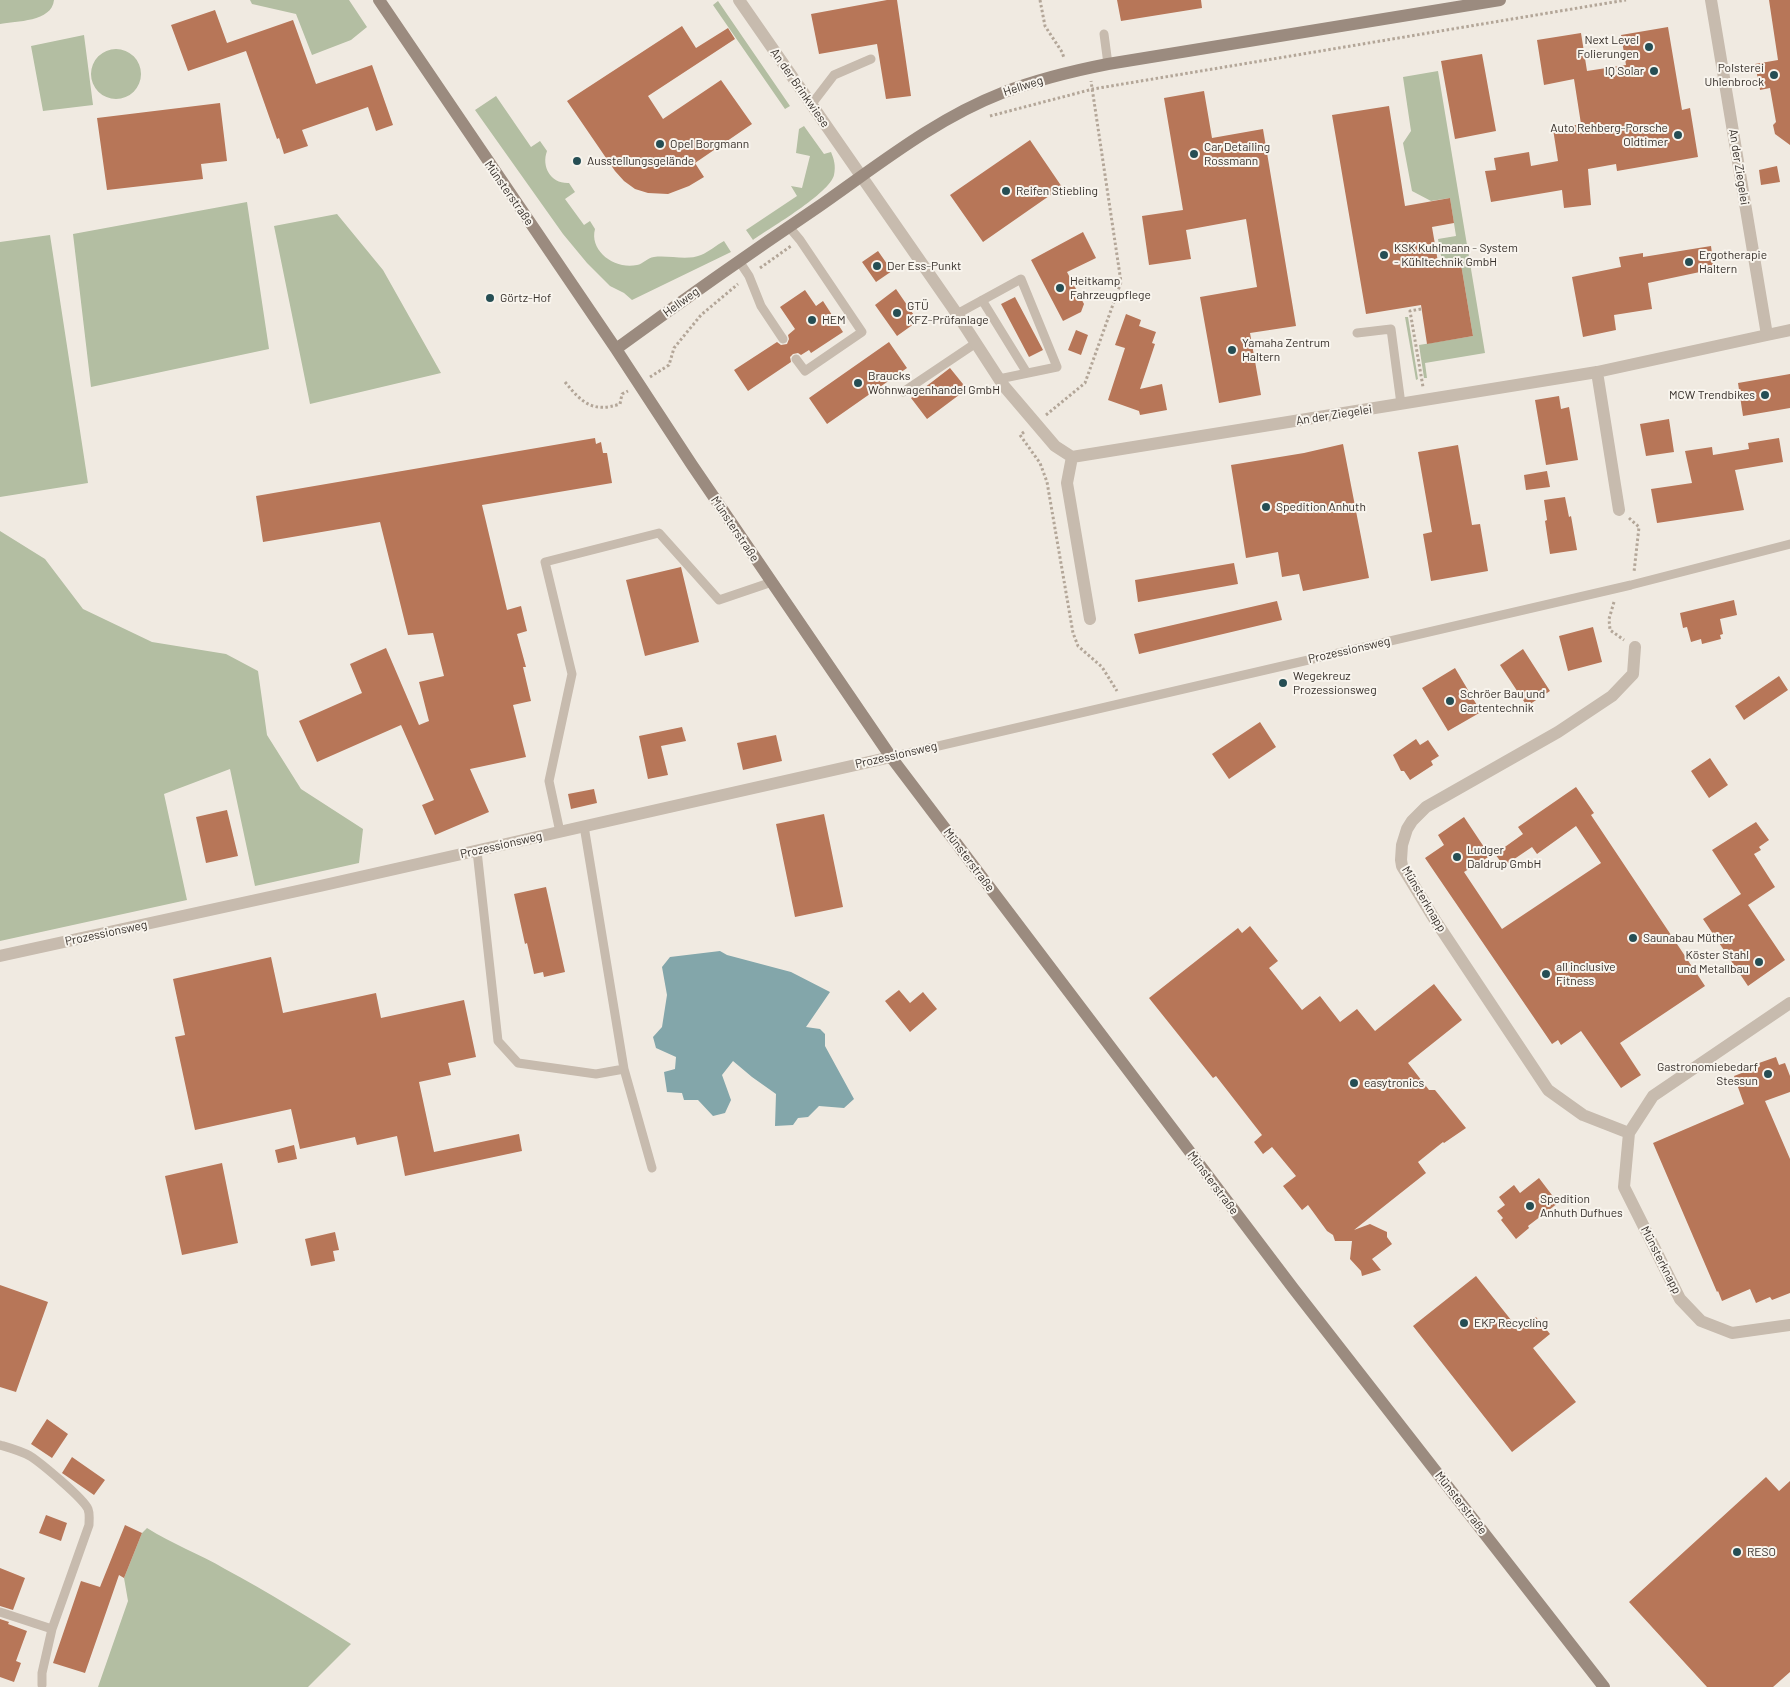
<!DOCTYPE html>
<html>
<head>
<meta charset="utf-8">
<style>
  body { margin:0 }
  canvas { display:block; background:#f0eae1 }
</style>
</head>
<body>
<canvas width="1790" height="1687"></canvas>
<script>
const ctx = document.querySelector('canvas').getContext('2d');
ctx.lineJoin = 'round';
function fill(path, color) {
  ctx.fillStyle = color;
  ctx.fill(path, 'evenodd');
}
function strokePath(path, color, width, dash) {
  ctx.strokeStyle = color;
  ctx.lineWidth = width;
  ctx.lineCap = dash ? 'butt' : 'round';
  ctx.setLineDash(dash || []);
  ctx.stroke(path);
}
function label(font, color, halo, rows, align = 'center') {
  ctx.font = font + ' Barlow,sans-serif';
  ctx.lineWidth = 4;
  ctx.setLineDash([]);
  ctx.textBaseline = 'middle';
  ctx.strokeStyle = halo;
  ctx.fillStyle = color;
  for (const [text, x, y, turn = 0] of rows) {
    ctx.save();
    ctx.translate(x, y);
    ctx.rotate((+turn || 0) * Math.PI / 180);
    ctx.textAlign = isNaN(turn) ? turn : align;
    if (halo) ctx.strokeText(text, 0, 0);
    ctx.fillText(text, 0, 0);
    ctx.restore();
  }
}
fill(new Path2D(`
  M0 0H54C52 22 16 21 0 24Z
  M250 0H349L367 27 351 40 312 55 296 14 252 4Z
  M718 1 790 106 785 109 713 5Z
  M84 35 93 105 43 111 31 46Z
  M91 74a25 25 0 1 1 50 0a25 25 0 1 1-50 0Z
  M1438 71 1485 353 1425 363 1427 378H1424L1419 345 1473 336 1460 258 1442 261 1438 239 1456 236 1450 198 1431 201 1412 191 1403 143 1411 131 1403 77Z
  M496 96 531 147 540 141 547 151C541 167 551 184 569 183L575 192 565 199 584 225 590 221 595 229C589 251 615 270 637 265 643 264 647 258 654 257 669 255 687 261 701 255 709 252 716 245 724 241L731 252 632 300 624 293 610 286 587 263 563 234 475 110Z
  M804 126 824 154 831 152C834 159 836 166 834 175 830 193 770 228 753 240L746 230 797 196 791 186 802 188 810 156 796 153 799 129Z
  M247 202 269 349 91 387 73 234Z
  M337 214 383 270 441 373 310 404 274 226Z
  M50 235 88 483 0 497V242Z
  M1405 317H1408L1418 379 1416 380Z
  M0 531 45 559 83 609 152 642 226 654 258 671 267 735 301 789 363 829 359 863 255 886 230 769 164 794 187 900 0 941Z
  M147 1528C172 1544 200 1554 225 1569 268 1592 310 1618 351 1644L308 1687H98L128 1601 124 1578 142 1533Z`), '#b3bea2');
fill(new Path2D(`
  M720 951 727 955 791 972 830 992 806 1027 820 1029 825 1034V1046L854 1099 844 1108 819 1106 808 1117 798 1118 793 1125 775 1126 776 1094 752 1077 733 1061 722 1075 731 1100 725 1113 713 1116 698 1100H684L682 1093 667 1092 664 1072 675 1069 676 1057 656 1048 653 1037 662 1027 667 995 662 967 670 957Z`), '#83a6aa');
fill(new Path2D(`
  M887 0H897L911 96 886 99 877 44 819 54 811 14Z
  M1117 0H1201L1202 8 1121 21Z
  M1769 0H1790V145L1775 134 1773 125 1776 122 1770 88 1760 90 1755 64 1778 60Z
  M215 10 227 43 293 20 316 84 372 65 393 125 376 131 368 107 302 130 308 146 284 154 279 138 277 139 246 51 188 71 171 25Z
  M682 26 696 48 728 28 735 39 648 96 663 119 721 80 752 124 695 163 704 177 689 186 668 194 648 193 635 189 624 181 615 171 567 101Z
  M1668 27 1682 110 1690 108 1698 157 1617 171 1616 164 1588 169 1591 205 1564 208 1562 190 1491 202 1485 171 1496 170 1494 158 1529 152 1531 166 1558 161 1553 129 1581 124 1574 79 1544 85 1537 40 1581 33 1587 71 1626 65 1621 35Z
  M1482 54 1496 131 1455 139 1441 61Z
  M1204 91 1212 138 1263 129 1296 326 1250 333 1261 395 1219 403 1200 297 1257 287 1246 219 1186 230 1191 259 1149 265 1142 216 1183 210 1164 98Z
  M220 103 227 161 201 164 203 179 107 190 97 118Z
  M1389 106 1405 206 1450 198 1454 223 1432 227 1438 262 1460 258 1473 336 1427 344 1421 305 1366 314 1332 115Z
  M1030 140 1062 187 983 242 950 195Z
  M1777 166 1780 182 1761 185 1759 170Z
  M1083 232 1096 258 1067 272 1084 304 1081 312 1063 321 1031 260Z
  M1711 246 1714 269 1648 283 1652 309 1614 315 1616 330 1583 337 1572 277 1621 267 1619 257 1643 253V257Z
  M878 251 892 271 876 282 862 262Z
  M896 289 918 321 897 336 875 305Z
  M805 290 816 306 823 301 843 332 811 353 809 350 801 355 798 353 793 354 790 357 791 362 748 391 734 370 777 342 781 345 787 344 789 339 788 335 795 329 780 307Z
  M1015 297 1043 350 1029 357 1001 304Z
  M1126 314 1141 320 1139 326 1156 332 1152 343 1155 344 1140 389 1162 384 1167 410 1140 415 1139 411 1108 400 1125 348 1115 345Z
  M1076 330 1088 335 1081 355 1068 350Z
  M889 342 907 368 827 424 809 398Z
  M950 368 967 389 927 419 911 398Z
  M1790 374V408L1743 416 1738 383Z
  M1559 396 1561 409 1569 407 1578 460 1546 465 1535 400Z
  M1669 419 1674 452 1646 456 1640 424Z
  M595 438 596 444 601 442 603 453H607L612 483 482 505 507 610 521 606 527 631 517 634 526 667H523L531 701 513 705 526 757 470 769 489 812 435 835 422 805 434 800 401 725 317 762 299 721 362 693 350 664 386 648 419 725 429 721 419 682 444 676 433 633 408 635 380 522 263 542 256 496Z
  M1779 438 1783 462 1735 470 1744 510 1657 523 1651 489 1692 483 1685 451 1712 447 1713 455 1749 449 1748 443Z
  M1343 444 1369 578 1303 591 1299 574 1282 577 1278 552 1246 558 1231 465 1304 453Z
  M1458 445 1472 525 1480 524 1488 571 1431 581 1423 534 1432 532 1418 452Z
  M1547 471 1550 487 1526 490 1524 475Z
  M1565 497 1569 517 1571 516 1577 550 1550 554 1545 521 1547 520 1544 500Z
  M1234 563 1238 584 1138 602 1135 580Z
  M681 567 699 642 645 656 626 580Z
  M1734 600 1737 615 1720 619 1723 634 1720 635 1721 639 1702 644 1701 639 1691 642 1687 627 1683 628 1680 613Z
  M1277 601 1282 620 1139 654 1134 634Z
  M1593 627 1602 662 1568 671 1559 636Z
  M1523 649 1550 691 1527 706 1500 665Z
  M1455 668 1481 712 1448 731 1422 688Z
  M1779 676 1788 690 1744 720 1735 706Z
  M1260 722 1276 747 1229 779 1212 754Z
  M682 727 686 741 661 746 668 775 648 779 639 736Z
  M776 735 782 761 743 770 737 743Z
  M1416 739 1420 745 1428 740 1439 756 1431 761 1433 765 1410 780 1404 771H1401L1393 755Z
  M1710 758 1728 785 1709 798 1691 771Z
  M1576 787 1594 813 1591 815 1705 986 1620 1043 1641 1075 1621 1088 1581 1031 1561 1045 1558 1040 1552 1044 1425 858 1444 845 1438 835 1464 817 1490 856 1464 872 1502 929 1601 863 1576 826 1537 854 1532 847 1504 866 1495 854 1523 834 1518 827Z
  M594 789 597 803 571 809 568 794Z
  M227 810 238 856 206 863 196 817Z
  M824 814 843 907 795 917 776 824Z
  M1756 822 1769 840 1759 847 1761 850 1754 854 1775 887 1748 905 1785 960 1748 986 1703 919 1741 894 1712 850Z
  M546 887 565 972 544 977 543 972 534 974 527 943 525 944 514 894Z
  M1250 926 1278 961 1269 968 1302 1010 1320 996 1340 1022 1357 1009 1375 1031 1434 984 1462 1020 1408 1063 1429 1090H1435L1466 1128 1444 1143 1443 1142 1418 1162 1426 1173 1354 1230 1370 1224 1387 1232V1237L1392 1244 1372 1259 1381 1270 1362 1276 1361 1271 1350 1259 1352 1241H1335L1333 1235 1327 1231 1308 1205 1302 1210 1283 1186 1296 1176 1272 1147 1263 1154 1254 1142 1262 1135 1216 1076 1213 1078 1149 998 1238 928 1242 933Z
  M271 957 283 1013 376 993 381 1018 464 1000 476 1057 448 1063 451 1075 419 1082 434 1152 519 1134 522 1151 405 1176 397 1136 357 1145 355 1137 300 1149 291 1109 195 1130 175 1037 185 1035 173 979Z
  M899 990 910 1003 923 992 937 1009 910 1032 885 1001Z
  M1776 1057 1779 1065 1785 1063 1790 1076V1092L1765 1101 1790 1159V1293L1772 1300 1770 1297 1756 1303 1750 1289 1722 1301 1718 1291 1717 1292 1653 1143 1744 1104 1734 1076 1760 1066 1759 1063Z
  M294 1145 297 1159 278 1163 275 1150Z
  M222 1163 238 1243 182 1255 165 1176Z
  M1539 1178 1558 1203 1528 1226 1529 1228 1516 1239 1501 1220 1503 1218 1497 1211 1505 1205 1499 1197 1514 1185 1520 1193Z
  M335 1232 339 1250 333 1251 335 1261 311 1266 305 1239Z
  M1476 1276 1519 1330 1536 1317 1550 1334 1533 1348 1576 1402 1512 1452 1413 1326Z
  M0 1285 48 1302 16 1392 0 1387Z
  M47 1419 68 1434 52 1458 31 1444Z
  M72 1457 105 1480 94 1495 62 1473Z
  M1766 1477 1779 1491 1790 1481V1672L1773 1687H1707L1629 1602Z
  M46 1515 67 1523 61 1541 39 1533Z
  M125 1525 142 1533 124 1578 119 1575 85 1673 53 1663 81 1581 100 1587Z
  M0 1568 25 1578 13 1610 0 1606Z
  M0 1619 9 1622 8 1624 27 1631 16 1661 21 1663 14 1682 0 1677Z`), '#b77658');
strokePath(new Path2D(`
  M1040 0 1045 26 1062 52 1064 58
  M990 116 1093 89 1626 0
  M760 268 791 246
  M1421 309 1410 311 1423 387
  M650 377 669 365 674 348 701 315 738 284
  M565 382C582 403 593 413 620 404L622 394 628 391
  M1046 415 1085 383 1121 282 1091 81
  M1024 432 1020 435 1040 463 1047 482 1073 633 1078 646 1102 667 1117 691
  M1629 518 1639 527 1634 572
  M1614 602 1609 619 1610 630 1624 640`), '#b3a698', 3, [2.5, 2.5]);
strokePath(new Path2D(`
  M1104 34 1108 64
  M811 105 834 75 871 59
  M789 227 800 240 862 332 805 371 796 359
  M739 261 749 276 761 306 783 339
  M982 300 1027 373
  M957 314 1021 279 1057 367 999 379
  M1357 333 1391 329 1401 404
  M903 392 976 343
  M891 757 1631 585 1790 544
  M560 832 549 781 572 674 545 562 659 533 719 600 772 582
  M477 851 498 1041 518 1063 596 1074 624 1069 584 826
  M624 1069 652 1168
  M0 1445C10 1448 21 1451 30 1456 41 1463 83 1498 88 1509 90 1514 89 1519 89 1525L52 1629 42 1673V1685
  M0 1612 52 1629`), '#c7bbae', 9);
strokePath(new Path2D(`
  M739 0 957 314 1003 385 1055 446 1072 457 1597 372 1767 335 1711 0
  M1767 335 1790 330
  M1597 372 1619 510
  M1072 457 1067 483 1090 619
  M0 956 320 886 891 757
  M1790 1003 1653 1096 1629 1133 1624 1187 1680 1299 1701 1321 1732 1333 1790 1325
  M1629 1133 1583 1115 1548 1090 1435 920 1402 866 1401 860 1402 845 1407 829 1412 821 1426 807 1558 732 1612 696 1633 674 1635 647`), '#c7bbae', 12);
strokePath(new Path2D(`
  M379 0 616 349 692 465 891 757 1293 1288 1604 1687
  M616 349C683 300 750 253 818 207 877 166 935 119 1002 93 1036 80 1072 71 1108 64L1500 0`), '#9b8b7f', 12);
for (const [x, y, r, color] of [
  [1649,47,5,"#264e54"],
  [1654,71,5,"#264e54"],
  [1774,75,5,"#264e54"],
  [1678,135,5,"#264e54"],
  [660,144,5,"#264e54"],
  [1194,154,5,"#264e54"],
  [577,161,5,"#264e54"],
  [1006,191,5,"#264e54"],
  [1384,255,5,"#264e54"],
  [1689,262,5,"#264e54"],
  [877,266,5,"#264e54"],
  [1060,288,5,"#264e54"],
  [490,298,5,"#264e54"],
  [897,313,5,"#264e54"],
  [812,320,5,"#264e54"],
  [1232,350,5,"#264e54"],
  [858,383,5,"#264e54"],
  [1765,395,5,"#264e54"],
  [1266,507,5,"#264e54"],
  [1283,683,5,"#264e54"],
  [1450,701,5,"#264e54"],
  [1457,857,5,"#264e54"],
  [1633,938,5,"#264e54"],
  [1759,962,5,"#264e54"],
  [1546,974,5,"#264e54"],
  [1768,1074,5,"#264e54"],
  [1354,1083,5,"#264e54"],
  [1530,1206,5,"#264e54"],
  [1464,1323,5,"#264e54"],
  [1737,1552,5,"#264e54"]
]) {
  const dot = new Path2D();
  dot.arc(x, y, r, 0, 2 * Math.PI);
  ctx.fillStyle = color;
  ctx.fill(dot);
  strokePath(dot, '#f8f4ed', 2);
}
label('12px', '#37302b', '#f8f4ed', [
  ["Next Level",1639,40,"right"],
  ["Folierungen",1639,54,"right"],
  ["Polsterei",1764,68,"right"],
  ["Uhlenbrock",1764,82,"right"],
  ["IQ Solar",1644,71,"right"],
  ["Auto Rehberg-Porsche",1668,128,"right"],
  ["Oldtimer",1668,142,"right"],
  ["Opel Borgmann",670,144],
  ["Car Detailing",1204,147],
  ["Rossmann",1204,161],
  ["Ausstellungsgelände",587,161],
  ["Reifen Stiebling",1016,191],
  ["KSK Kuhlmann - System",1394,248],
  ["- Kühltechnik GmbH",1394,262],
  ["Ergotherapie",1699,255],
  ["Haltern",1699,269],
  ["Der Ess-Punkt",887,266],
  ["Heitkamp",1070,281],
  ["Fahrzeugpflege",1070,295],
  ["Görtz-Hof",500,298],
  ["GTÜ",907,306],
  ["KFZ-Prüfanlage",907,320],
  ["HEM",822,320],
  ["Yamaha Zentrum",1242,343],
  ["Haltern",1242,357],
  ["Braucks",868,376],
  ["Wohnwagenhandel GmbH",868,390],
  ["MCW Trendbikes",1755,395,"right"],
  ["Spedition Anhuth",1276,507],
  ["Wegekreuz",1293,676],
  ["Prozessionsweg",1293,690],
  ["Schröer Bau und",1460,694],
  ["Gartentechnik",1460,708],
  ["Ludger",1467,850],
  ["Daldrup GmbH",1467,864],
  ["Saunabau Müther",1643,938],
  ["Köster Stahl",1749,955,"right"],
  ["und Metallbau",1749,969,"right"],
  ["all inclusive",1556,967],
  ["Fitness",1556,981],
  ["Gastronomiebedarf",1758,1067,"right"],
  ["Stessun",1758,1081,"right"],
  ["easytronics",1364,1083],
  ["Spedition",1540,1199],
  ["Anhuth Dufhues",1540,1213],
  ["EKP Recycling",1474,1323],
  ["RESO",1747,1552]
], 'left');
label('12px', '#37302b', '#f8f4ed', [
  ["Hellweg",1023,86,-18],
  ["An der Brinkwiese",800,88,55],
  ["An der Ziegelei",1739,167,81],
  ["Münsterstraße",509,193,55],
  ["Hellweg",681,302,-36],
  ["An der Ziegelei",1334,415,-9],
  ["Münsterstraße",735,529,56],
  ["Prozessionsweg",1349,650,-13],
  ["Prozessionsweg",896,755,-13],
  ["Prozessionsweg",501,845,-13],
  ["Münsterstraße",969,860,53],
  ["Münsterknapp",1424,899,59],
  ["Prozessionsweg",106,933,-12],
  ["Münsterstraße",1213,1183,53],
  ["Münsterknapp",1661,1260,63],
  ["Münsterstraße",1461,1503,52]
]);
</script>
</body>
</html>
